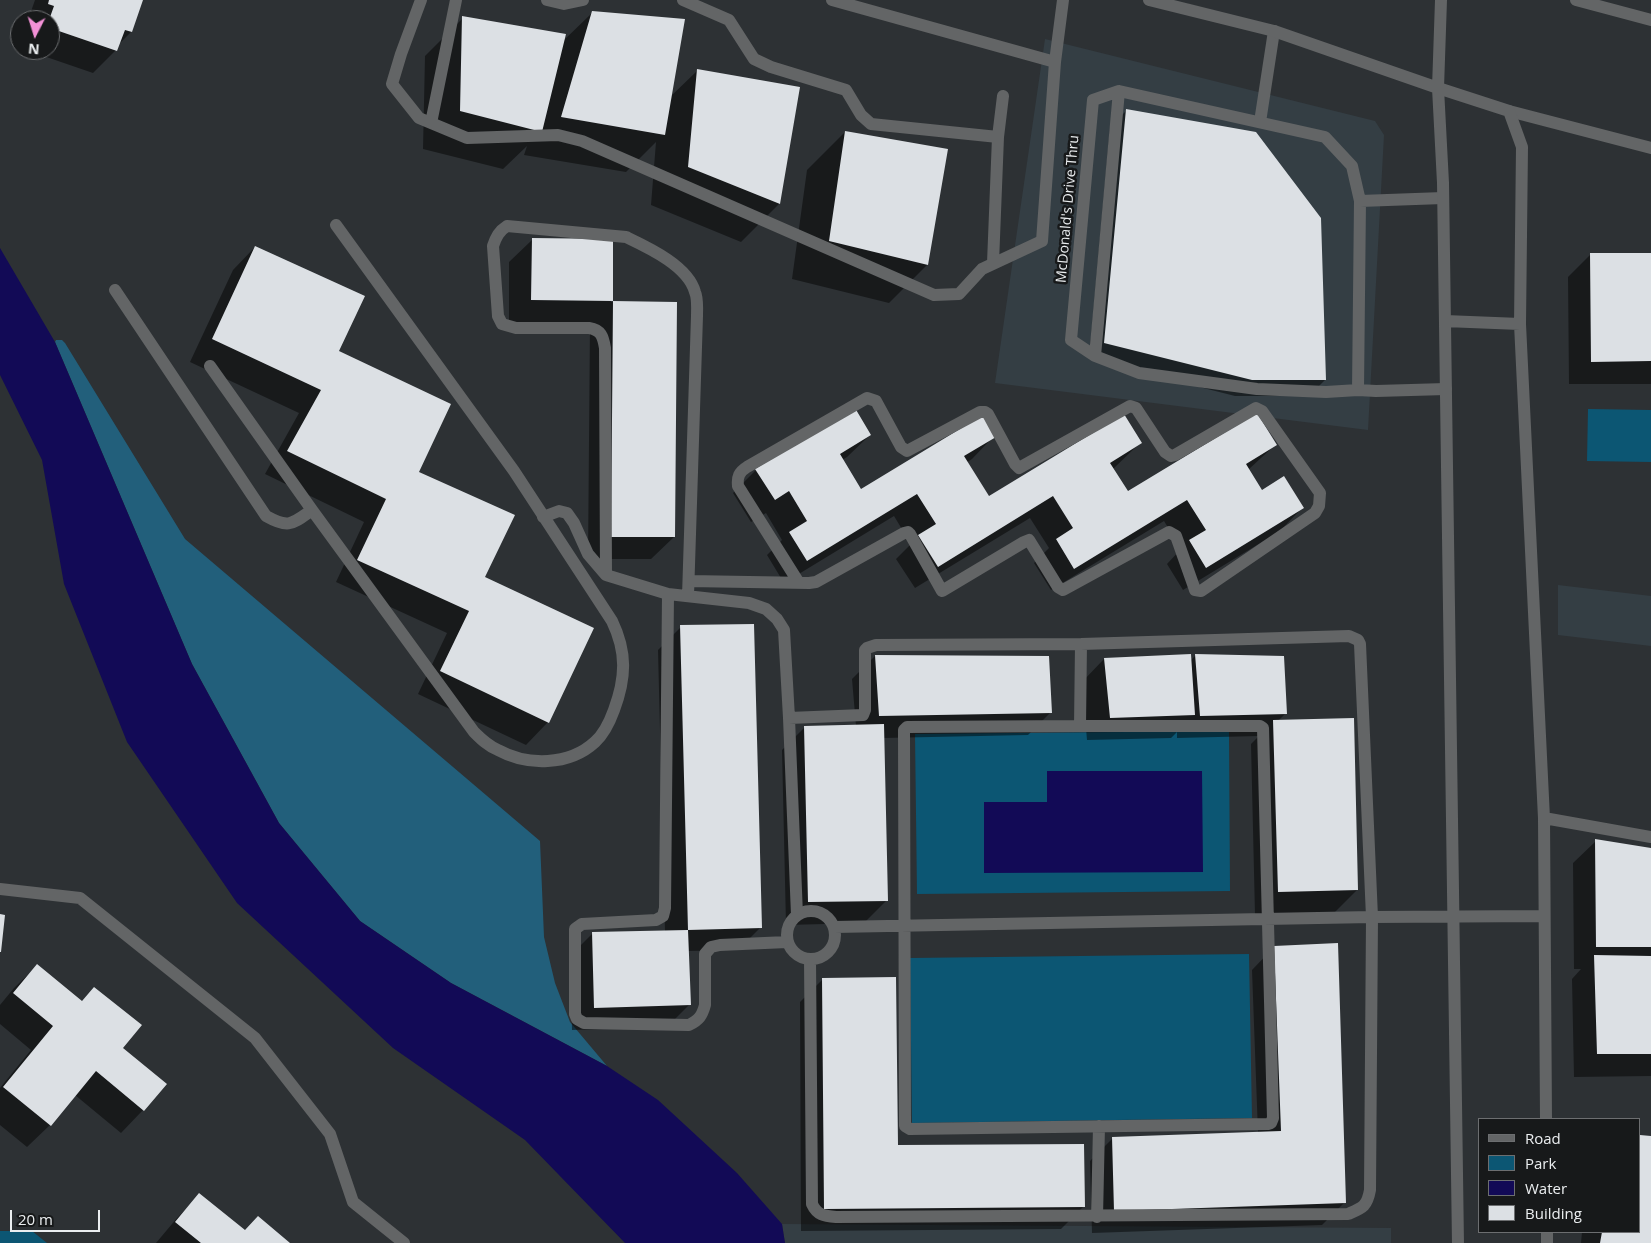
<!DOCTYPE html>
<html>
<head>
<meta charset="utf-8">
<style>
  body { margin:0 }
  #map { position:relative; width:1651px; height:1243px; overflow:hidden; background:#2d3134; font-family:"Open Sans",sans-serif }
  canvas { display:block }
  .legend { position:absolute; left:1478px; top:1118px; width:162px; height:115px; box-sizing:border-box; background:#17191a; border:1px solid #6c6e70; margin:0; padding:6px 9px; list-style:none; font-size:15px; color:#ebeef0 }
  .legend li { display:flex; align-items:center; gap:10px; height:25px }
  .legend b { width:25px; border:1px solid #6c6e70 }
  .north { position:absolute; left:10px; top:10px; width:50px; height:50px; box-sizing:border-box; background:#17191a; border:1px solid #6c6e70; border-radius:50%; rotate:185deg; font-size:14px; font-weight:700; line-height:20px; text-align:center; color:#ebeef0 }
  .north::after { content:''; display:block; margin:auto; width:18px; height:22px; background:#f391d6; clip-path:polygon(50% 0,100% 100%,50% 72%,0 100%) }
  .scale { position:absolute; left:10px; top:1210px; width:90px; height:22px; box-sizing:border-box; border:2px solid #ebeef0; border-top:0; padding-left:6px; font-size:15px; line-height:18px; white-space:nowrap; color:#ebeef0; -webkit-text-stroke:4px #17191a; paint-order:stroke }
</style>
</head>
<body>
<div id="map">
<canvas width="1651" height="1243"></canvas>
<ul class="legend">
<li><b style="height:6px;background:#636566"></b>Road</li>
<li><b style="height:14px;background:#0c5673"></b>Park</li>
<li><b style="height:14px;background:#120a56"></b>Water</li>
<li><b style="height:14px;background:#dce0e4"></b>Building</li>
</ul>
<div class="north">N</div>
<div class="scale">20 m</div>
</div>
<script>
const ctx = document.querySelector('canvas').getContext('2d');
ctx.lineJoin = 'round';
function fill(path, color) {
  ctx.fillStyle = color;
  ctx.fill(path, 'evenodd');
}
function strokePath(path, color, width, dash) {
  ctx.strokeStyle = color;
  ctx.lineWidth = width;
  ctx.lineCap = dash ? 'butt' : 'round';
  ctx.setLineDash(dash || []);
  ctx.stroke(path);
}
function label(font, color, halo, rows, align = 'center') {
  ctx.font = font + ' "Open Sans",sans-serif';
  ctx.lineWidth = 5;
  ctx.setLineDash([]);
  ctx.textBaseline = 'middle';
  ctx.strokeStyle = halo;
  ctx.fillStyle = color;
  for (const [text, x, y, turn = 0] of rows) {
    ctx.save();
    ctx.translate(x, y);
    ctx.rotate((+turn || 0) * Math.PI / 180);
    ctx.textAlign = isNaN(turn) ? turn : align;
    if (halo) ctx.strokeText(text, 0, 0);
    ctx.fillText(text, 0, 0);
    ctx.restore();
  }
}
fill(new Path2D(`
  M1045 39 1375 121 1384 135 1368 430 995 383Z
  M1558 585 1651 596V646L1558 635Z
  M782 1224 1391 1228V1243H785Z`), '#343e44');
fill(new Path2D(`
  M1588 409 1651 410V462L1587 461Z
  M1229 731 1230 891 917 894 915 734Z
  M1249 954 1252 1118 912 1123 910 958Z
  M0 1231H32L47 1243H0Z`), '#0c5673');
fill(new Path2D(`
  M56 340H62L65 343 185 539 540 841 544 937 555 983 570 1022 607 1066 451 983 360 921 279 823 192 664 55 342Z`), '#225f7b');
fill(new Path2D(`
  M0 248 55 342 192 664 279 823 360 921 451 983 607 1066 658 1100 737 1173 782 1224 785 1243H625L525 1140 393 1048 237 903 127 742 64 584 42 460 0 375Z
  M1047 771H1202L1203 872 984 873V802H1047Z`), '#120a56');
fill(new Path2D(`
  M35 0H142L131 32 118 45 116 50 93 73 26 50H50V20H28Z
  M592 13 670 97 697 71 799 88 779 204 741 242 651 205 656 142 626 172 524 155 527 146 503 169 423 149 425 56 463 18 562 42Z
  M1126 111 1325 380 1309 396H1235L1089 359 1110 127Z
  M845 132 947 150 927 265 889 303 792 279 807 170Z
  M532 240H612L611 302 676 303 674 537 651 559H588L590 323H509V262Z
  M255 247 338 352 417 472 483 577 548 722 526 745 418 694 447 633 336 582 364 522 265 474 299 413 190 362 233 270Z
  M1591 254H1651V384H1569L1568 277Z
  M870 435 847 457 842 460 861 491 994 436 972 459 966 463 988 498 1140 443 1113 469 1128 493 1275 445 1248 470 1261 492 1302 508 1280 531 1183 590 1167 564 1181 549 1164 521 1051 590 1034 563 1049 548 1030 518 915 588 896 559 911 544 894 516 784 583 767 555 782 540 766 513 751 522 733 493 756 470Z
  M681 627 761 927 738 950 688 951 689 1005 667 1027 572 1030 570 956 593 933 665 931 658 650Z
  M875 656 1048 657 1051 712 1028 735 883 738 887 900 864 923 786 925 782 750 805 727 856 726 852 679Z
  M1195 656 1286 713 1278 721 1357 890 1334 913 1255 915 1251 744 1259 736 1177 738V732L1171 738 1087 740 1082 682 1104 659 1190 661Z
  M1596 841 1651 850V1076L1574 1077 1572 979 1581 969H1574L1573 863Z
  M1274 947 1345 1202 1322 1225 1092 1233 1090 1161 1113 1138 1258 1133 1252 970Z
  M37 966 81 1002 94 988 122 1048 143 1110 121 1133 75 1095 50 1125 27 1147 0 1125V1088L31 1050 0 1024V1005L14 988Z
  M823 979 896 1147 1084 1206 1061 1229 801 1231 800 1002Z
  M1640 1136 1651 1137V1243H1581L1582 1232H1640Z
  M200 1195 244 1231 288 1243H156L177 1218Z`), '#0007');
fill(new Path2D(`
  M49 0H143L132 32 125 30 117 51 50 28 49 20 54 6 48 4Z
  M592 11 685 19 665 135 561 117Z
  M462 16 566 34 542 132 460 111Z
  M697 69 800 87 780 204 688 167Z
  M1126 109 1256 132 1321 218 1326 380H1252L1104 343Z
  M845 131 948 149 928 265 829 241Z
  M532 238 613 239V301L531 300Z
  M255 246 365 296 339 351 451 404 419 472 515 515 485 577 594 628 549 723 440 671 469 611 357 560 386 499 287 451 321 390 212 339Z
  M1590 253H1651V361L1591 362Z
  M613 301 677 302 675 537H611Z
  M855 408 871 435 840 454 861 489 983 415 996 437 964 456 989 496 1124 414 1142 443 1110 463 1128 491 1257 413 1277 445 1246 464 1262 490 1284 476 1304 508 1206 568 1189 540 1206 530 1187 500 1074 569 1056 539 1073 528 1053 496 938 567 918 535 936 524 917 494 807 561 789 532 807 521 789 491 775 500 755 469Z
  M754 624 762 928 688 930 691 1005 594 1008 592 932 688 930 680 625Z
  M1191 654 1195 715 1110 718 1104 658Z
  M1195 654 1284 656 1287 714 1200 716Z
  M875 655 1049 656 1052 713 879 716Z
  M1354 718 1358 890 1278 892 1273 720Z
  M884 724 888 901 808 902 804 726Z
  M1595 839 1651 848V947H1596Z
  M0 914 5 915 1 952H0Z
  M1338 943 1346 1203 1114 1211 1112 1137 1281 1131 1274 946Z
  M1594 955 1651 956V1054H1597Z
  M37 964 82 1001 94 987 142 1025 123 1048 167 1084 144 1111 96 1071 51 1126 3 1087 53 1026 13 993Z
  M896 977 898 1145 1084 1144 1085 1207 824 1209 822 978Z
  M1640 1135 1651 1136V1243H1600L1602 1232H1640Z
  M199 1193 245 1230 258 1216 290 1243H201L175 1222Z`), '#dce0e4');
strokePath(new Path2D(`
  M1509 111 1651 148
  M1260 122 1274 31
  M1443 198 1360 201 1358 390 1376 391 1446 389
  M1095 356 1119 91
  M1358 390 1326 392 1257 389 1139 373 1095 356 1071 340 1093 100 1119 91 1325 137 1352 166 1360 201`), '#636566', 12);
strokePath(new Path2D(`
  M421 0 401 54 392 84 419 118 467 138 558 135 582 141 934 295 959 294 982 269 1042 241 1055 62
  M547 0 564 4 583 0
  M683 0 729 20 754 59 771 67 846 90 861 115 871 124 998 137 993 263
  M832 0 1055 62 1063 0
  M1149 0 1274 31 1438 88 1509 111 1522 147 1520 324 1544 818 1546 1119
  M1441 0 1438 88 1443 183 1458 1243
  M1576 0 1651 20
  M431 123 456 0
  M998 137 1003 96
  M115 290 266 516C289 529 292 524 312 510
  M1445 321 1520 324
  M210 366 312 510 474 732C481 739 488 746 498 750 527 766 569 766 595 742 604 734 610 721 614 710 626 678 627 652 612 621L514 471 336 225
  M543 517 559 511 567 513 574 523 588 554 606 575 668 594 749 603 766 609 777 619 784 630 789 718 797 915
  M606 575 605 348C603 336 601 330 589 328H516L502 324 498 316 493 246C496 237 499 231 507 226L626 237C649 248 688 266 695 292 698 299 697 308 697 316L688 596
  M689 581 809 583 816 582 904 533 908 532 910 534 942 591 1024 542 1029 540 1058 587 1063 590 1169 532 1176 536 1194 587 1195 590 1201 591 1315 513 1319 506 1320 493 1262 411 1256 408 1175 455 1171 456 1165 452 1136 408 1130 406 1019 468 1015 464 988 414 985 412H980L907 451 901 447 876 401 867 398 747 467C739 472 737 477 738 486L799 583
  M668 594 665 908 663 916 656 920 582 924 575 929V1014L577 1019 584 1023 689 1025C699 1020 702 1016 705 1005V954L711 947 720 945 787 942
  M789 718 863 715 865 710V650L867 648 876 645 1081 644 1349 636 1358 640 1360 644 1372 917 1370 1190C1367 1207 1362 1208 1348 1214L836 1217C824 1216 817 1215 812 1204L810 959
  M1080 726H1260L1263 728 1273 1118 1271 1123 1268 1124 910 1129 905 1126 904 730 907 727Z
  M1080 726 1081 644
  M1544 818 1651 837
  M0 889 80 898 255 1038 330 1134 353 1202 404 1243
  M787 935a24 24 0 1 1 48 0a24 24 0 1 1-48 0Z
  M834 927 1372 917 1544 916
  M1097 1217 1099 1126
  M1547 1232V1243`), '#636566', 12);
label('14px', '#ebeef0', '#17191a', [
  ["McDonald's Drive Thru",1068,209,-85]
]);
</script>
</body>
</html>
